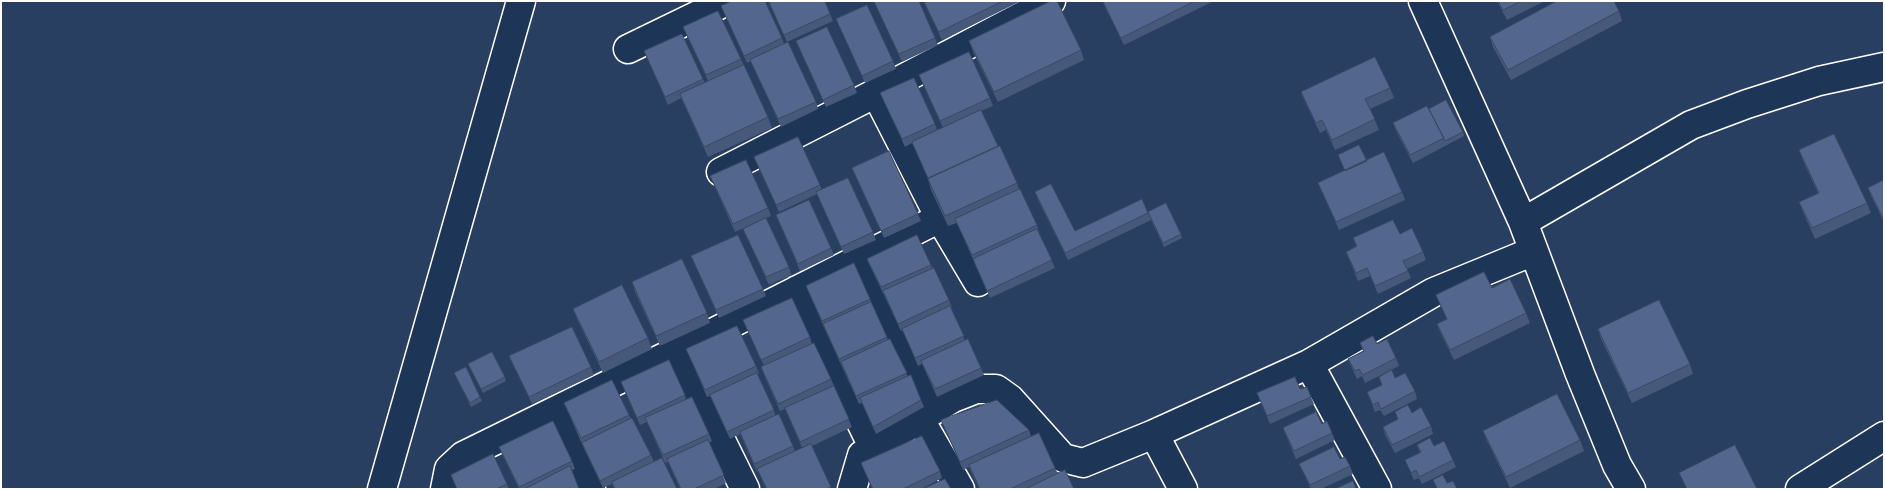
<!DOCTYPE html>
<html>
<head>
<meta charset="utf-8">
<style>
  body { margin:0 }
  #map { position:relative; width:1885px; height:490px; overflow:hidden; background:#283f62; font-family:Mynerve,sans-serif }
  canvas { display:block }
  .frame { position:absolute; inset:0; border:2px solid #fff; pointer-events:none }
</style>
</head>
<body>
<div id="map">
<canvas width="1885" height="490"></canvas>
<div class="frame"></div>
</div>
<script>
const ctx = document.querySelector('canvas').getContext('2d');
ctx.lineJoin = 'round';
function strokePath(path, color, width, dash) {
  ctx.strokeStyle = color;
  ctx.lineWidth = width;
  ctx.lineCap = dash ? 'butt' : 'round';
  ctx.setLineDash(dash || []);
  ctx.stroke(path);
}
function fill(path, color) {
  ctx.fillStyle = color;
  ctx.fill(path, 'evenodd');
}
const minor = new Path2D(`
  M1423 1 1523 222 1580 374 1617 465 1631 489
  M628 49 727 1
  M721 172 876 93
  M1523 222 1691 125 1747 104 1819 81 1884 67
  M860 258 926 389
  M978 282 940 218 876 93 1051 1
  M797 290 873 447
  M677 351 745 489
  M1309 364 1377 489
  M553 412 591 489
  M919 418 960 489
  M1154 434 1183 489
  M382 489 521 1
  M445 489 449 469 463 456 677 351 940 218
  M852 489 862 455 953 398 976 389H996L1010 399 1063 458 1083 463 1154 434 1309 364 1434 292 1534 251
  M1800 489 1884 436`);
strokePath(minor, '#fff', 31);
strokePath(minor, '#1d3557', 28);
fill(new Path2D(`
  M768 1H825L833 21 787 42Z
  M874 1 935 38 938 45 902 62Z
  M923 1H1021L942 40Z
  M1102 1H1214L1124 45Z
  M1497 1H1545L1507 20Z
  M721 6 782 38 784 44 816 102 818 109 781 127 751 61 747 63Z
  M1619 11 1622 21 1511 80 1493 47 1490 37Z
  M836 19 893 61 896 69 865 83Z
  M683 27 741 59 768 117 772 128 708 157 681 98 668 105 644 51 703 79 705 83 708 81Z
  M796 41 854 85 857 93 826 107Z
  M969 41 1081 50 1084 60 998 102 973 52Z
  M919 75 990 98 993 106 981 111 998 146 1017 183 1019 189 1037 225 1039 233 1055 268 990 298 957 223 948 226 931 190 928 179 912 143 905 147 880 93 935 124 937 130 943 128Z
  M1390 88 1394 98 1370 109 1379 130 1335 150 1326 130 1320 133 1305 102 1301 92Z
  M1429 109 1463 132 1464 136 1413 163 1396 131 1393 123Z
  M1799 150 1867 203 1871 213 1815 239 1803 212 1799 202 1818 193 1803 161Z
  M754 157 820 185 822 190 873 232 876 240 844 254 817 194 779 212Z
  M1367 161 1402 192 1405 200 1339 230 1318 183Z
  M852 168 918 214 921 221 884 238Z
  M710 176 768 208 771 216 735 232Z
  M1884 180V222L1871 196 1868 188Z
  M1035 192 1075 231 1148 212 1181 234 1182 238 1164 247 1151 220 1068 260 1038 200Z
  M776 215 831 248 834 255 800 271Z
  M743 229 789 267 791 275 769 285Z
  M1400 234 1423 252 1426 260 1407 269 1411 278 1378 294 1370 276 1358 281 1346 252 1356 246 1353 238Z
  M691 256 763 289 766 296 719 318Z
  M867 259 931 265 949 300 952 308H951L965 341 981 368 984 375 937 397 922 364 918 366 903 330 901 331 870 266Z
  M632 282 707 313 710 323 660 346 635 292Z
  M806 286 870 299 888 340 921 400 924 407 876 434 862 403 859 404 826 332Z
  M1492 288 1526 313 1530 323 1454 360 1441 334 1437 324 1447 320 1436 295Z
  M573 309 648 338 652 349 603 373 577 319Z
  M743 320 810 337 812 344 831 379 852 427 812 446 831 489H766L758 471 757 472 740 434 730 439 710 396 707 397 686 349 756 366 759 374H757L776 416 793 446 795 451 802 448 785 409 780 411 764 375 761 367 764 366Z
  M1598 329 1690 364 1693 374 1632 403 1601 339Z
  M1360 343 1377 344 1396 358 1399 366 1365 383 1362 376 1357 379 1351 366 1348 359 1363 351Z
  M509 356 591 367 594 375 532 404 512 363Z
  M468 364 505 377 506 381 483 393Z
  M454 373 480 397 482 401 471 407Z
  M1379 377 1395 378 1415 391 1417 399 1384 416 1380 410 1375 412 1367 392 1382 385Z
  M621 382 685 395 686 399 709 434 712 441 709 443 726 483 714 489H680L668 462 665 463 647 422 640 425Z
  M1300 389 1311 397 1314 404 1270 424 1257 393Z
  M564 403 629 415 651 455 654 462 677 489H614L612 484 603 488 585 451Z
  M1395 412 1412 413 1431 426 1433 434 1395 453 1385 435 1383 427 1398 420Z
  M941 420 1029 430 1031 436 1055 468 1058 474 1074 489H979L969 467 963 470Z
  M1322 424 1332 433 1335 440 1296 459 1283 428Z
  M1483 431 1580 440 1584 451 1510 488 1487 441Z
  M1417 445 1434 446 1453 460 1456 467 1422 484 1419 478 1414 480 1405 460 1420 453Z
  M499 447 572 461 575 469 572 470 579 489H519L502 454Z
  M1340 459 1350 466 1353 474 1321 489H1311L1299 464Z
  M861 463 940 471 942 478 921 489H872Z
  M451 475 507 484 509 489H457Z`), '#47597a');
const building = new Path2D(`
  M732 1H765L782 38 744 56 721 6Z
  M769 1H825L830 14 784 35Z
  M874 1H919L935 38 899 54Z
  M924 1H1003L939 32Z
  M1051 1H1057L1081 50 994 92 969 41Z
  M1103 1H1195L1121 38Z
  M1499 1H1521L1503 10Z
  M1557 1H1614L1619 11 1508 70 1490 37Z
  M867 5 893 61 862 76 836 19Z
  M718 11 741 59 706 75 683 27Z
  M827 27 854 85 823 100 796 41Z
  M682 34 703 79 665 97 644 51Z
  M788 42 816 102 778 119 750 60Z
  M969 52 990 98 940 121 919 75Z
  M1375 57 1390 88 1365 99 1375 119 1332 140 1322 120 1316 123 1301 92Z
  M744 65 768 117 704 147 680 94Z
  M914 78 935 124 902 139 880 93Z
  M1446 100 1463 132 1445 141 1429 109Z
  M1427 106 1444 138 1410 155 1393 123Z
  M981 110 998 146 928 178 912 142Z
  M1834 134 1867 203 1812 228 1799 202 1819 193 1799 150Z
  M798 137 820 185 776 205 754 157Z
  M1359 145 1367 161 1345 171 1338 155Z
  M1000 146 1017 183 945 216 928 179Z
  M889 151 918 214 881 231 852 168Z
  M1384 152 1402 192 1336 222 1318 183Z
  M746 160 768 208 733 224 710 176Z
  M848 178 873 232 841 247 816 192Z
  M1884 180V220L1868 188Z
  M1051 184 1075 231 1142 199 1148 213 1065 253 1035 192Z
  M1020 189 1037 225 972 255 955 219Z
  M809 200 831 248 798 264 776 215Z
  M1166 203 1181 234 1163 243 1148 212Z
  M766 218 789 267 766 277 743 229Z
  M1393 220 1400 234 1412 228 1423 252 1403 261 1408 271 1375 286 1367 268 1356 273 1346 252 1357 246 1353 238Z
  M1037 229 1052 260 987 291 973 259Z
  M738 235 763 289 716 310 691 256Z
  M917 235 931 265 881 287 867 259Z
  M682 259 707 313 656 336 632 282Z
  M854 263 870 299 822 321 806 286Z
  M934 268 949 300 898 324 883 291Z
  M1484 272 1492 288 1510 279 1526 313 1450 350 1437 324 1447 319 1436 295Z
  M622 285 648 338 599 362 573 309Z
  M792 298 810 337 761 360 743 320Z
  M1659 300 1690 364 1628 393 1598 329Z
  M871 302 887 337 839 359 823 324Z
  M950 306 964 336 915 358 902 329Z
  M737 326 756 366 705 390 686 349Z
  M572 327 591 367 529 397 509 356Z
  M1373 336 1377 344 1387 339 1396 358 1363 375 1359 369 1355 371 1348 359 1364 351 1360 343Z
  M890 339 907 373 856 396 841 362Z
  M968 339 981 368 935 389 921 361Z
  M814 343 831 379 778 404 761 367Z
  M492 352 505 377 481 389 468 364Z
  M669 360 685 395 637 418 621 382Z
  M466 367 480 397 470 403 454 373Z
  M1392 370 1395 378 1405 373 1415 391 1381 409 1378 402 1373 405 1367 392 1382 385 1379 377Z
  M757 373 774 410 727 432 710 395Z
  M911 375 921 400 873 427 860 398Z
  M1295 377 1300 389 1307 387 1311 397 1267 416 1257 393Z
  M612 380 629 415 581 438 564 403Z
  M834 386 849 419 800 442 785 408Z
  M1557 394 1580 440 1506 477 1483 431Z
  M692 397 709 434 663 455 645 418Z
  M997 400 1029 430 960 462 941 420Z
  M1408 405 1412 413 1421 407 1431 426 1392 445 1383 427 1398 419 1395 412Z
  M1316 412 1322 424 1327 421 1332 433 1294 451 1283 428Z
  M779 414 793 446 754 464 740 432Z
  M632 418 651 455 600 481 582 443Z
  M553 421 572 461 519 487 499 447Z
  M1039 433 1055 468 1010 489H980L969 465Z
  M922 436 940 471 903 489H873L861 463Z
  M1430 438 1434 446 1444 441 1453 460 1419 477 1416 470 1411 473 1405 460 1421 452 1417 445Z
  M708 440 724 475 694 489H681L667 459Z
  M811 444 831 487 827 489H767L757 469Z
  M1735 445 1757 489H1687L1679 473Z
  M1334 447 1340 459 1345 457 1350 466 1310 485 1299 464Z
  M493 454 507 484 496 489H457L451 475Z
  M662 458 677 489H615L612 482Z
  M570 466 579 489H525Z
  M1065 470 1074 489H1026Z
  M1443 475 1447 483 1453 481 1457 489H1436L1437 488 1433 480Z
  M945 479 951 489H923Z
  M1353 481 1356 489H1335Z`);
fill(building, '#53678e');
strokePath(building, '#3a4863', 1);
</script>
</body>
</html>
